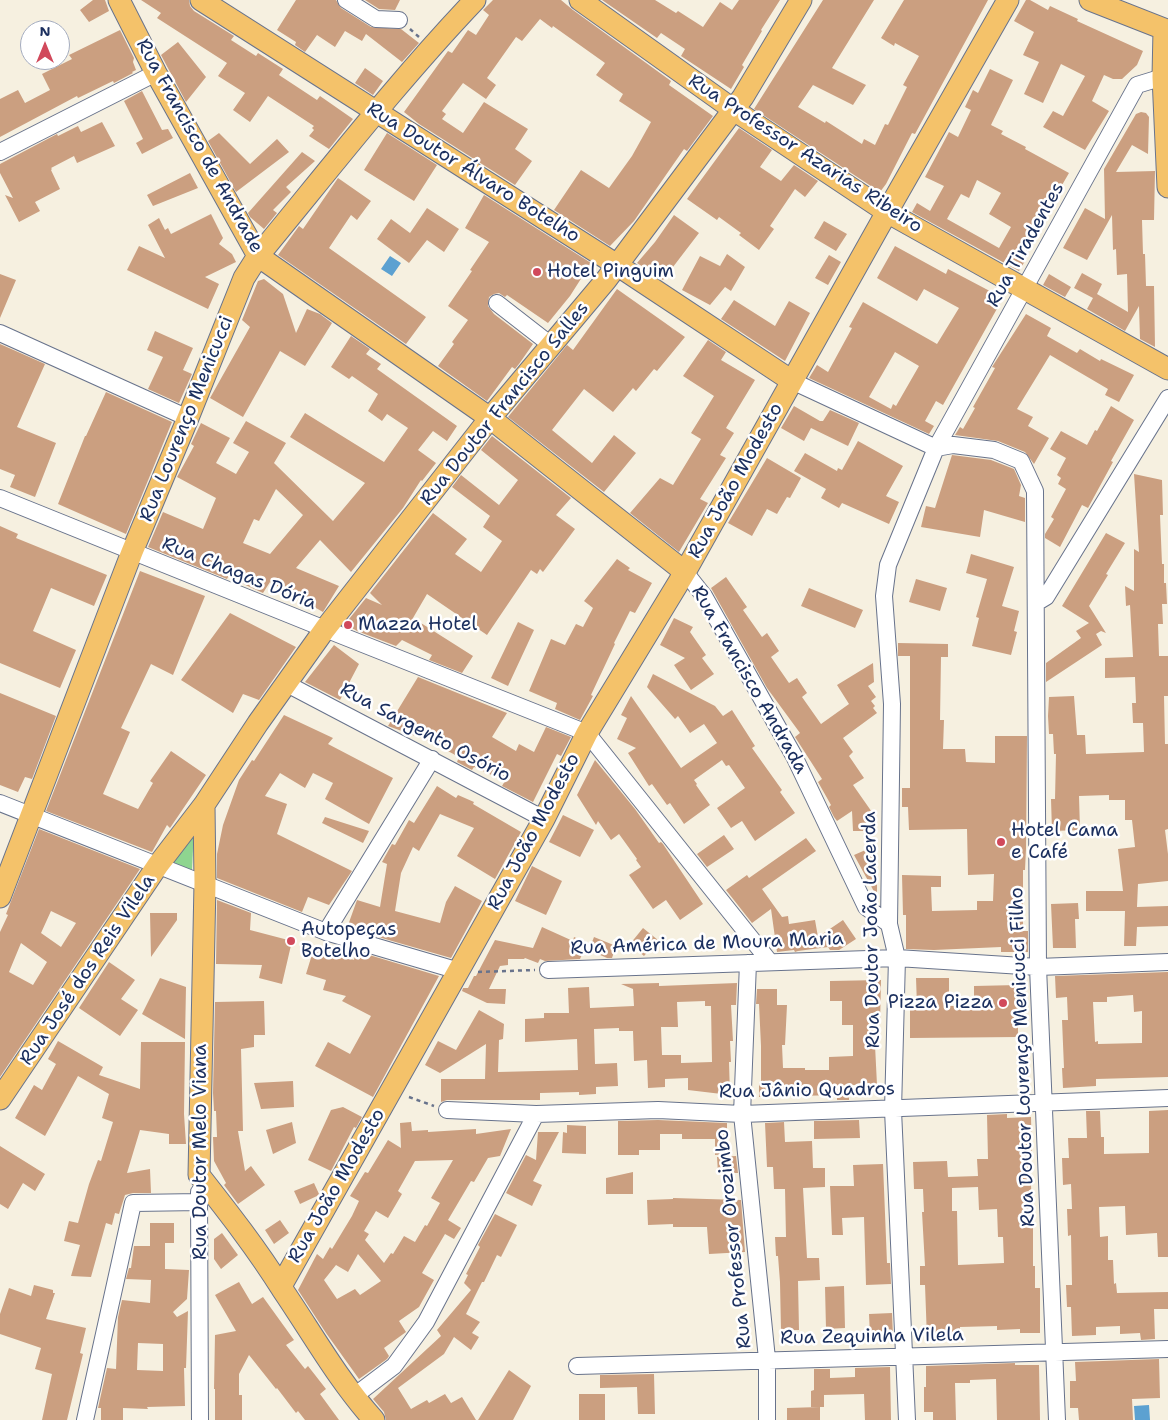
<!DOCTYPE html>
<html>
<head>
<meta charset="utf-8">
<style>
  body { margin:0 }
  #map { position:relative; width:1168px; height:1420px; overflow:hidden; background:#f6f0e0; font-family:"Shantell Sans",sans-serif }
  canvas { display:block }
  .north { position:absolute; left:20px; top:20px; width:50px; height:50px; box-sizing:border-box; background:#fff; border:1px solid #a4acbf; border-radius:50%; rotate:0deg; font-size:14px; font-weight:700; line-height:20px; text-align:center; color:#1b2f5e }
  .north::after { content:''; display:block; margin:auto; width:18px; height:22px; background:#d1495b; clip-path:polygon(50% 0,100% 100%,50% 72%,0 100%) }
</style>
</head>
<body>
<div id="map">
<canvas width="1168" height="1420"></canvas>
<div class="north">N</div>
</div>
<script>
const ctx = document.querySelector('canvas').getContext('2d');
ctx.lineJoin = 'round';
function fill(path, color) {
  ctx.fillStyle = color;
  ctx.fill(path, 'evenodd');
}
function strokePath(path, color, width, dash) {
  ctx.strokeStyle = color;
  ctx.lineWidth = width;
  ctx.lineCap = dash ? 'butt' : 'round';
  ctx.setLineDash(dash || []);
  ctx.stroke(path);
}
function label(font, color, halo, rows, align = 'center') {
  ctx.font = font + ' "Shantell Sans",sans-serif';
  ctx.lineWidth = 5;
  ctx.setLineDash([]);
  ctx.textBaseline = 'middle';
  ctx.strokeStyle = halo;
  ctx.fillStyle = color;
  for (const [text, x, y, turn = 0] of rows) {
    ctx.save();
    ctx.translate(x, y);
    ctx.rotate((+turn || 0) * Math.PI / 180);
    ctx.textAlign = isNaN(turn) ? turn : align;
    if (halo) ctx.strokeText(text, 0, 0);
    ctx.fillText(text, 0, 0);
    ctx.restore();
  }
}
fill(new Path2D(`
  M194 827 192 871 168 865Z`), '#8ed590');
fill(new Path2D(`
  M390 256 401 263 392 276 381 269Z
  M1149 1405 1150 1420H1135L1134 1406Z`), '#5ca1d1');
fill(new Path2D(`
  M93 0H105L109 11 89 22 80 10Z
  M141 0H189L190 6 194 11 234 36 231 40 256 56 258 53 283 69 279 75 317 100 320 96 353 119 329 149 309 136 314 130 312 128 314 126 268 96 250 122 233 110 245 93 218 76 227 63 157 18 161 13Z
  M296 0H336L341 8 371 27 401 29 419 43 402 62 366 34 362 41 345 31 335 47 317 35 305 52 295 45 296 42 277 30Z
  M365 0H400L395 10 379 9Z
  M493 0H561L573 10 671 81 669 85 713 116 687 151 684 149 634 221 610 246 554 210 581 170 609 188 632 156 651 122 619 101 623 94 596 75 605 63 553 26 552 28 540 19 522 41 516 37 487 78 496 85 486 99 463 83 442 111 446 114 442 119 463 133 484 102 528 129 515 149 532 161 515 185 419 124 404 112 448 51 452 53 468 30 476 35 489 15 483 10Z
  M602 0H655L676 13 678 11 703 27 720 2 732 10 739 0H780L761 30 762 31 742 65 744 67 731 89 681 56 685 49 661 33 657 38Z
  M823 0H874L832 68 866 85 853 105 813 85 798 107 825 123 826 121 862 144 864 139 875 145 885 124 888 125 907 87 903 85 919 56 895 43 894 46 881 38 904 0H988L915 134 912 133 886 184 880 192 754 109Z
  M1026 0H1030L1048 10 1050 6 1078 19 1077 21 1143 51 1137 65 1122 79H1113L1104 75 1092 101 1109 111 1085 150 1043 127 1053 111 1063 116 1085 76 1061 64 1043 103 1024 94 1039 62 1023 55 1034 32 1014 21Z
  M120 30 134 58 133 62 136 70 132 72 133 73 114 83 113 81 78 98 77 96 0 137V99L18 90 25 103 50 90 42 74 72 59 69 55Z
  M178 42 206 77 186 102 161 55Z
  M365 68 383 81 373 95 355 83Z
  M990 69 1013 80 991 125 1003 131 1001 134 1026 147 1025 149 1069 173 1058 192 1053 189 1026 236 1033 240 1022 259 1025 261 1019 271 912 212 917 203 930 211 944 186 925 177 949 132 958 137 971 110 965 107 973 90 978 93ZM977 180 1001 193 989 214 1011 227 999 248 947 219 961 194 969 198Z
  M142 91 162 130 168 129 173 138 142 154 136 143 143 139 124 101Z
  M1141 112 1146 113 1149 117 1148 154 1132 145 1116 172 1155 171 1154 220H1142L1143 254H1145L1146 286H1154L1155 347 1140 339 1139 306 1125 331 1087 309 1093 298 1074 288 1082 273 1102 284 1097 294 1128 312 1127 274 1117 275 1116 249 1113 250 1112 215 1087 260 1063 248 1085 208 1105 219 1104 169 1136 114Z
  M102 122 115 146 77 163 74 156 51 168 52 169 51 170 60 189 35 202 40 211 19 222 5 195 13 198 0 173V164L57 134 58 136 78 126 81 132Z
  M739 128 772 150 760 167 781 181 794 165 818 181 805 197 795 189 770 226 774 229 759 250 739 235 741 233 719 217 717 220 687 199Z
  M219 133 250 164 277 139 289 152 236 192 208 141Z
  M387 133 437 165 414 201 364 170Z
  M302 152 315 161 286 187 291 192 273 210 277 213 264 229 250 217 248 213Z
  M190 173 198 188 153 206 147 195Z
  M338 178 371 201 357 220 351 215 329 248 426 317 406 344 278 255 299 226 303 229Z
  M484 195 591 263 570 296 548 323 507 295 505 297 499 293 494 294 489 297 488 306 494 314 533 344 519 364 515 369 512 367 487 401 438 366 454 344 452 342 468 320 448 306 472 271 470 270 489 242 465 228Z
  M427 208 459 229 444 252 427 240 409 263 377 239 391 219 410 233Z
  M211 214 223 238 219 244 232 254 236 262 205 277 219 284 208 309 127 270 139 246 165 258 148 225 159 218 165 230 168 228 171 234Z
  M674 215 699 233 663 280 637 263 655 242Z
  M824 221 847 234 836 251 814 238Z
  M895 246 946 274 948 269 1003 298 943 405 936 401 925 421 934 426 929 434 809 378 817 365 828 372 852 328 849 327 863 302 937 344 959 308 924 289 917 301 877 278ZM895 352 919 366 896 406 893 404 891 409 869 397Z
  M727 254 745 267 731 291 725 287 710 305 682 290 700 256 720 266Z
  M829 255 841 262 828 285 815 278Z
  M0 274 16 280 0 318Z
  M1049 274 1071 287 1065 297 1043 285Z
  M264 279 283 294 296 333 307 309 320 314 332 323 305 366 280 351 243 417 210 398 250 327 242 320 258 281Z
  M617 289 685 337 657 371 654 369 636 391 633 388 613 412 584 389 552 430 592 463 614 435 636 453 604 492 508 417 567 345 573 350Z
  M734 300 775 326 789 301 810 313 785 361 721 319Z
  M1026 314 1051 328 1047 336 1077 353 1080 349 1100 361 1101 359 1134 375 1119 402 1105 395 1108 389 1050 355 1017 409 1033 417 1028 426 1049 438 1034 464 1025 452 998 441 955 435 960 427 963 429 975 408 973 407 995 368 992 367Z
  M155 331 193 348 183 370 192 374 179 403 148 389 163 357 147 350Z
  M351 336 370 349 366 354 381 364 377 369 457 426 447 441 433 431 418 450 436 463 422 481 421 480 403 508 351 572 320 540 296 568 339 586 323 612 270 582 263 593 228 577 227 579 148 547 163 512 203 529 216 498 177 477 194 446 191 444 201 423 230 438 216 463 236 474 249 452 233 443 246 421 286 443 274 463 333 521 365 483 290 437 305 413 384 462 408 428 387 414 382 421 368 411 378 394 352 376 349 379 331 367ZM276 489 303 515 270 554 243 543 254 519 259 521Z
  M708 340 726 352 721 360 755 380 726 428 734 433 720 455 726 458 700 499 708 503 679 552 630 513 660 478 673 485 701 439 691 433 714 396 683 376Z
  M0 344 45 364 17 427 56 443 35 497 10 487 15 475 0 469Z
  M106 392 172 422 126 534 58 504 85 436H86Z
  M794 406 820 421H823L830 410 859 423 848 446 811 428 804 441 781 428Z
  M1111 406 1134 420 1111 461 1113 462 1088 508 1082 505 1060 547 1045 538V534L1054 519 1051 517 1066 489 1058 484 1061 478 1057 475 1066 458 1050 449 1061 431 1087 445 1095 430 1097 431Z
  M492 436 571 498 556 515 575 529 543 572 540 569 537 574 531 570 487 635 427 594 413 618 473 656 462 673 429 660 432 655 402 640 396 646 357 631 345 624 366 598 382 605 370 593 433 513 467 539 455 554 481 572 502 541 483 527 490 516 452 487 461 475 499 505 518 480 481 450Z
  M858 441 903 466 886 496 899 502 889 524 842 503 839 508 821 498 826 489 794 471 805 453 837 471 838 468 842 470Z
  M952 455 991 460 1014 469 1021 485 1019 496 1025 498V522L984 510 980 537 921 527 926 506 935 508Z
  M767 458 801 478 790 498 787 497 777 514 767 509 752 536 728 523Z
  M1134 474 1162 480 1163 515H1160L1162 564H1164V583H1166L1167 604H1162L1163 624H1158L1159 656H1168V696H1164L1165 744H1168V829L1165 830 1168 854V881L1138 884 1137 907 1168 906V926L1137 927 1136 946H1124L1125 911H1086V891H1123L1118 849 1135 847 1132 820H1125V800H1109V795L1079 796 1080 830 1052 831 1051 799H1055L1056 754H1054L1053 734H1049L1048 716 1049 697 1074 696 1077 735H1085L1086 754 1144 752 1143 723H1133L1132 703H1136L1135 677 1105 678V658L1133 657 1130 605 1126 606 1125 586 1134 591V549L1139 552Z
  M0 526 18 534 16 538 107 575 94 606 51 588 33 631 76 650 60 688 0 663Z
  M1106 533 1125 543 1106 574 1108 575 1089 606 1106 633 1101 631 1096 634 1102 645 1046 682V663L1081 638 1076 631 1089 623 1062 606Z
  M971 554 1014 567 1002 606 1019 611 1014 631 1017 632 1011 655 972 646 979 618 976 617 987 579 966 573Z
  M617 559 630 568 628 570 652 583 635 613 630 611 614 643 615 644 591 695 593 696 580 720 555 709 557 703 529 691 551 639 565 645 576 624 583 627 593 608 584 601Z
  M140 571 205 596 173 675 151 664 121 728 130 732 103 794 138 809 153 783 150 781 171 751 206 775 170 828 167 825 152 852 46 811Z
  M726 577 747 607 743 610 762 637 767 633 779 651 771 657 789 683 797 678 807 693 802 697 821 724 849 704 837 685 873 663 874 682 868 686 876 697 871 701 875 706 873 708 877 713 843 738 853 752 849 756 864 778 853 785 874 815 875 831H853L852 811 837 821 834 817 829 807 831 805 818 782 822 779 795 737 800 733 767 688 711 588Z
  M916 579 947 588 940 611 909 602Z
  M809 588 863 610 855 628 801 606Z
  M230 613 296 647 259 700 243 694 233 713 181 680Z
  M674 618 693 627 690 632 706 655 702 658 714 674 691 690 674 665 685 658 660 645Z
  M518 622 534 630 508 686 491 678Z
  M898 643 948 644V657H941L940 720H944L943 749H965L966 762 995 763V736H1027L1026 849 1025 870H1023V931H1028V952H1001V947L934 950 906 949V915H903L902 875 941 876V887H931L932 911 977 910V901H993L994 874 968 875 967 829 909 830 908 807H902V788H910V656H898Z
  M334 645 359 664 340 700 305 682Z
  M653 674 715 706 723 716 732 710 755 746 752 748 782 790 780 792 795 813 755 841 742 821 731 828 717 808 745 788 729 765 726 766 722 760 694 780 697 784 696 785 710 805 684 824 670 803 667 805 652 784 649 786 628 753 636 748 617 739 627 718 621 715 631 696 681 768 717 743 704 724 690 733 678 716 675 719 647 687Z
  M418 677 507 713 492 737 516 751 519 744 534 752 546 727 571 737 561 756 557 754 533 802 502 786 505 781 474 767 472 770 457 762 459 757 429 741 388 726Z
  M0 693 56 716 32 779 25 777 18 792 0 785Z
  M284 715 333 738 328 744 393 778 369 824 325 799 333 783 313 773 305 788 280 773 265 796 287 804 277 834 352 871 329 905 308 897 302 912 217 878V854L223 825 239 780 252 760 254 761Z
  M595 760 635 809 659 843 661 842 663 844 703 904 680 920 666 900 653 909 629 875 641 867 636 860 637 859 619 834 611 840 598 821 596 825 577 795Z
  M437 786 456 798 458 795 474 802 473 804 521 832 495 879 457 856 474 828 440 814 419 851 413 847 401 873 395 911 440 923 446 902 455 886 482 901 451 958 347 928 357 900 380 907 387 864 382 862 392 844 395 845 409 820 414 823Z
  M563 815 594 830 580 857 549 842Z
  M325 817 369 831 363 843 322 823Z
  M39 829 140 869 0 1077V932L8 915 6 914ZM51 911 76 923 61 947 41 933ZM21 943 47 962 33 985 9 972Z
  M724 835 734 849 707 867 697 854Z
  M806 838 816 851 762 889 782 917 788 916 789 924 815 920 818 937 843 920 856 939 839 950H830L828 947 798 951 795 952 794 950 777 952 771 909 752 923 726 890 747 875 749 878Z
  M877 845V897L854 855Z
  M532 866 562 881 546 915 515 901Z
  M217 900 251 913 250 930 292 941 282 984 259 978 262 965 216 964Z
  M1078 903 1079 919H1075L1076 948H1053L1051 904Z
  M150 913H177V920L151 957Z
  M542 927 573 941 574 937 587 943 580 959 545 961 540 959 538 963 525 958 524 959H508V965L500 966 489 989H506L505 1004 487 1003 462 991 463 988H468L474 976H476L495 940 533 948Z
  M643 928 658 940 644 956 630 944Z
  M594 937 616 946 612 958H607L589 950Z
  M314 948 354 960 356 951 439 976 373 1097 315 1066 328 1042 350 1054 371 1016 342 1001 346 996 323 990 326 980 306 974Z
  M109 962 135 980 121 999 138 1010 120 1036 79 1008Z
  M1168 972V1077L1096 1079V1086L1063 1088 1062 1068H1064L1062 1020H1068L1067 997 1056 998 1055 976ZM1133 995 1134 1012 1142 1011V1043L1098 1044V1041L1095 1042 1093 1002H1107V997Z
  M160 978 186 987 185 1039 142 1014Z
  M916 978H949V1006H974V986L1018 985V1037L910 1038V1006H917Z
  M881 980 880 1025H874L877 1085H849V1100H837V1095L759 1097V1083H761V1046L759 1004H756L757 989H777V1005H787L785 1045H782L783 1068H805V1070H829V1057L853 1056V1025H842V1001H830V981Z
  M659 983V986L737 983 736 1005H731L733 1041H730L731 1062H729L730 1095 688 1090V1078L665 1079V1087L648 1088 647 1060 634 1061 633 1031H619V1028L594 1029 595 1064 617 1063 618 1086 596 1087V1094L579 1095V1092L540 1093V1100H447L441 1102V1079H485L486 1044 440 1073 425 1065 438 1041 456 1050 479 1010 504 1024 503 1039 499 1040 498 1072 578 1070 577 1039 525 1042V1019L544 1018V1013H569L568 988 589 987 590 1008 634 1006 633 989 621 984ZM705 1001V1006H711L712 1062 681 1063V1055H662L661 1027H678L677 1002Z
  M264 1001 265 1035H254V1047L241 1049 243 1131H238L245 1171 251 1166 265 1185 238 1204 224 1185 226 1183 214 1161 213 1137H217L216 1111H214L213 1093 215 1002Z
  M58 1041 103 1067 99 1075 140 1089 141 1042H185L184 1114 186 1144H169V1134L140 1130 127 1173 150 1169 151 1193H133L125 1195 119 1214 115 1213 112 1225 106 1223 91 1277 71 1276 80 1245 64 1241 69 1221 78 1223 89 1184 98 1160 101 1161 113 1122 102 1118 109 1094 78 1076 45 1136 15 1118 34 1085 42 1090 56 1064 48 1059Z
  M293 1081 294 1107 261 1109 254 1083Z
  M343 1107 362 1117 356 1128 354 1127 331 1171 308 1160 331 1110Z
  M1168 1110V1257H1158L1157 1233 1126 1235 1125 1206 1099 1207 1100 1237 1108 1236V1260H1113L1114 1284 1116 1283 1117 1293 1168 1292V1309H1154L1155 1339 1141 1340 1140 1333 1120 1334V1326L1096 1327V1335L1072 1336 1071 1307H1067L1066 1285H1072L1071 1235 1068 1236 1067 1209H1072L1071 1184 1063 1185 1062 1158H1069L1068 1138H1087L1086 1111H1100L1101 1137H1104V1154L1149 1153V1111Z
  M1007 1114V1118L1031 1117 1032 1159H1030L1032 1210H1033V1266H1035V1288H1040V1333H1020V1329L997 1330V1326L960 1327V1338L927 1339 925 1285H920V1266H925L922 1212H924L923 1189H914L913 1162 947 1161 948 1177 978 1176 977 1159H988L987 1115ZM978 1187 979 1210 997 1209 998 1237H1003L1004 1263 958 1265 957 1211H952V1188Z
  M658 1120 727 1123V1154L715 1155V1139H682V1134H660V1150H639V1155H618V1121Z
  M859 1120 860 1138 814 1139V1121Z
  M292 1122 296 1143 273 1154 266 1130Z
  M411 1122 412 1131 428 1130V1132L476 1129V1134L511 1129 500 1156 488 1158 474 1182 471 1181 448 1220 461 1228 454 1239 445 1234 422 1273 434 1280 419 1307 399 1321 406 1332 384 1348 389 1356 387 1359 359 1379 326 1333 298 1290 317 1254 323 1259 330 1247 332 1249 352 1216 359 1201 350 1196 365 1172 368 1173 388 1140 401 1148 400 1123ZM453 1160 431 1198 440 1203 427 1226 425 1225 415 1242 404 1236 393 1254 391 1253 384 1263 365 1240 369 1234 364 1231 376 1211 388 1218 402 1194 398 1191 415 1161ZM358 1254 381 1281 360 1295 355 1289 337 1299 324 1280 336 1265 348 1272Z
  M784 1122 785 1142 812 1141 813 1168H825V1187L803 1188 807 1258H819L820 1280 798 1281 799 1330H781L780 1282 778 1256H776L775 1237H786L785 1189H774L773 1167H767L765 1123Z
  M567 1125 586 1126V1154L562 1153 563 1132 567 1133Z
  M538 1132H559L533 1181 542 1185 532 1206 506 1193 526 1155 536 1160Z
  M0 1146 45 1174 35 1191 23 1183 8 1209 0 1204Z
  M736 1156 738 1173H718L717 1157Z
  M883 1164 887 1263H890L891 1284 866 1285 864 1217 842 1218 843 1235H832L830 1186H854L853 1165Z
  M633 1172V1194H606V1178Z
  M314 1183 319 1194 317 1196 300 1204 294 1191Z
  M673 1198 741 1200 745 1252 709 1254 707 1227H673V1224L648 1225 647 1200 673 1199Z
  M495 1214 517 1225 501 1257 497 1255 484 1282H482L466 1314 480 1322 472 1333 479 1337 471 1350 454 1337 444 1354 398 1388 411 1409 427 1400 429 1403 445 1394 451 1403 462 1397 476 1420H386L384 1412 373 1399 441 1336 437 1330 471 1290 464 1283 468 1275 466 1274 480 1247 478 1245Z
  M280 1220 289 1233 274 1244 265 1230Z
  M150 1223H174V1243H165V1269L189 1270 187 1299 173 1312 177 1317 188 1311 186 1368H184L185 1406 147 1407 148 1409 123 1408V1420H101V1408H98L107 1368 116 1369 118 1317 122 1300 150 1303 151 1280 126 1279 129 1268H131L134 1246H150ZM138 1343 163 1344V1371L137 1370Z
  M222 1233 238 1255 221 1269 214 1259V1239Z
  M239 1282 252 1304 263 1297 294 1340 286 1345 305 1369 308 1366 326 1389 320 1394 339 1420H305L298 1411 296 1413 277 1388 276 1389 249 1355 239 1374V1395H242V1420H215V1389H214L215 1335 236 1331 215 1295Z
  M34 1285 53 1290V1293H55L46 1319 86 1328 80 1353 83 1354 67 1420H42L52 1374 35 1369 41 1348 0 1334V1314L9 1288 31 1296Z
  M844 1286 845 1328 826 1329 825 1287Z
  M892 1313 893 1336H870L869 1314Z
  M1159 1359 1160 1398 1132 1399 1133 1420H1079L1078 1408H1070V1381H1076L1075 1362Z
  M1015 1363V1365H1039L1040 1420H997L996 1379 970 1380V1383H955L956 1420H933V1412H924V1387H926V1366Z
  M890 1367 891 1420H865L864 1394 824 1395V1407H811V1391L814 1390V1369H830V1378L855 1377V1368Z
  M509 1370 531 1386 513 1420H478Z
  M654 1374 655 1414H638L637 1387 600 1388V1375Z
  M579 1394H605V1420H579Z
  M820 1407V1420H787V1408Z`), '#cb9f80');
const minor = new Path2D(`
  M346 0 376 19 399 20
  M0 152 156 73
  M497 303 551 345
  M0 333 188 418
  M792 381 936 448 953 445 994 450 1021 461 1035 491 1038 967 1057 1420
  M0 498 325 629 587 733 770 962
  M685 572 704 596 794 756 866 907 889 924
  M1036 603 1046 597 1168 398
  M287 684 544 819
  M0 803 326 932 459 971
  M326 932 432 759
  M748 963 742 1114 767 1359V1420
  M548 970 897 958 1038 967 1168 962
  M447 1110 536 1114 658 1110 742 1114 1168 1098
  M199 1192 200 1420
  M577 1366 1168 1349
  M353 1397 394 1366 426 1322 536 1114
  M85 1420 133 1203 200 1202
  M907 1420 893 1110 897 958 889 924 892 704 884 596 888 565 936 448 1137 85 1163 77`);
const major = new Path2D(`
  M119 0 156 73 258 256 490 418 685 572
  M201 0 617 265 792 381
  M580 0 734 110 887 212 1168 369
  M1090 0 1164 29 1163 77 1168 187
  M204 805 205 883 199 1175C228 1212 257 1249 282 1289 312 1333 338 1380 374 1420
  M0 897 132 552 188 418 244 278 258 256C329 170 398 81 475 0
  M0 1099 158 865 204 805 258 723 325 629 490 418 606 280 743 97 801 0
  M281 1286 544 819 587 733 685 572 887 212 1008 0`);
strokePath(minor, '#68738c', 18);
strokePath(major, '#68738c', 23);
strokePath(new Path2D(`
  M410 29 419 37
  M478 972 535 970
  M409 1097 434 1106`), '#68738c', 2.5, [4, 4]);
strokePath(minor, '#fff', 16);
strokePath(major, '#f4c26a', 21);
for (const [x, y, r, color] of [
  [537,272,5,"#d1495b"],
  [348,625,5,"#d1495b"],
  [1001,842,5,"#d1495b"],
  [291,941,5,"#d1495b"],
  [1003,1003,5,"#d1495b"]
]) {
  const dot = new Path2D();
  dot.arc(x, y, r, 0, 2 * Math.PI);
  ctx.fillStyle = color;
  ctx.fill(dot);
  strokePath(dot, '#fff', 2);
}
label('19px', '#1b2f5e', '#fff', [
  ["Rua Francisco de Andrade",199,146,61],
  ["Rua Professor Azarias Ribeiro",805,154,33],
  ["Rua Doutor Álvaro Botelho",473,173,32],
  ["Rua Tiradentes",1026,245,-61],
  ["Rua Doutor Francisco Salles",505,404,-51],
  ["Rua Lourenço Menicucci",187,419,-68],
  ["Rua João Modesto",736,481,-61],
  ["Rua Chagas Dória",239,574,22],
  ["Rua Francisco Andrada",749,680,60],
  ["Rua Sargento Osório",425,733,28],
  ["Rua João Modesto",534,832,-62],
  ["Rua Doutor João Lacerda",872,930,-91],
  ["Rua América de Moura Maria",707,944,-2],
  ["Rua José dos Reis Vilela",88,970,-56],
  ["Rua Doutor Lourenço Menicucci Filho",1023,1057,-92],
  ["Rua Jânio Quadros",807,1091,-1],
  ["Rua Doutor Melo Viana",201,1152,-90],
  ["Rua João Modesto",337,1186,-60],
  ["Rua Professor Orozimbo",734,1239,-96],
  ["Rua Zequinha Vilela",872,1337,-1]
]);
label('19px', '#1b2f5e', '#fff', [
  ["Hotel Pinguim",547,272],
  ["Mazza Hotel",358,625],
  ["Hotel Cama",1011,831],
  ["e Café",1011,853],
  ["Autopeças",301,930],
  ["Botelho",301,952],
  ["Pizza Pizza",993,1003,"right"]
], 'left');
</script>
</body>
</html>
